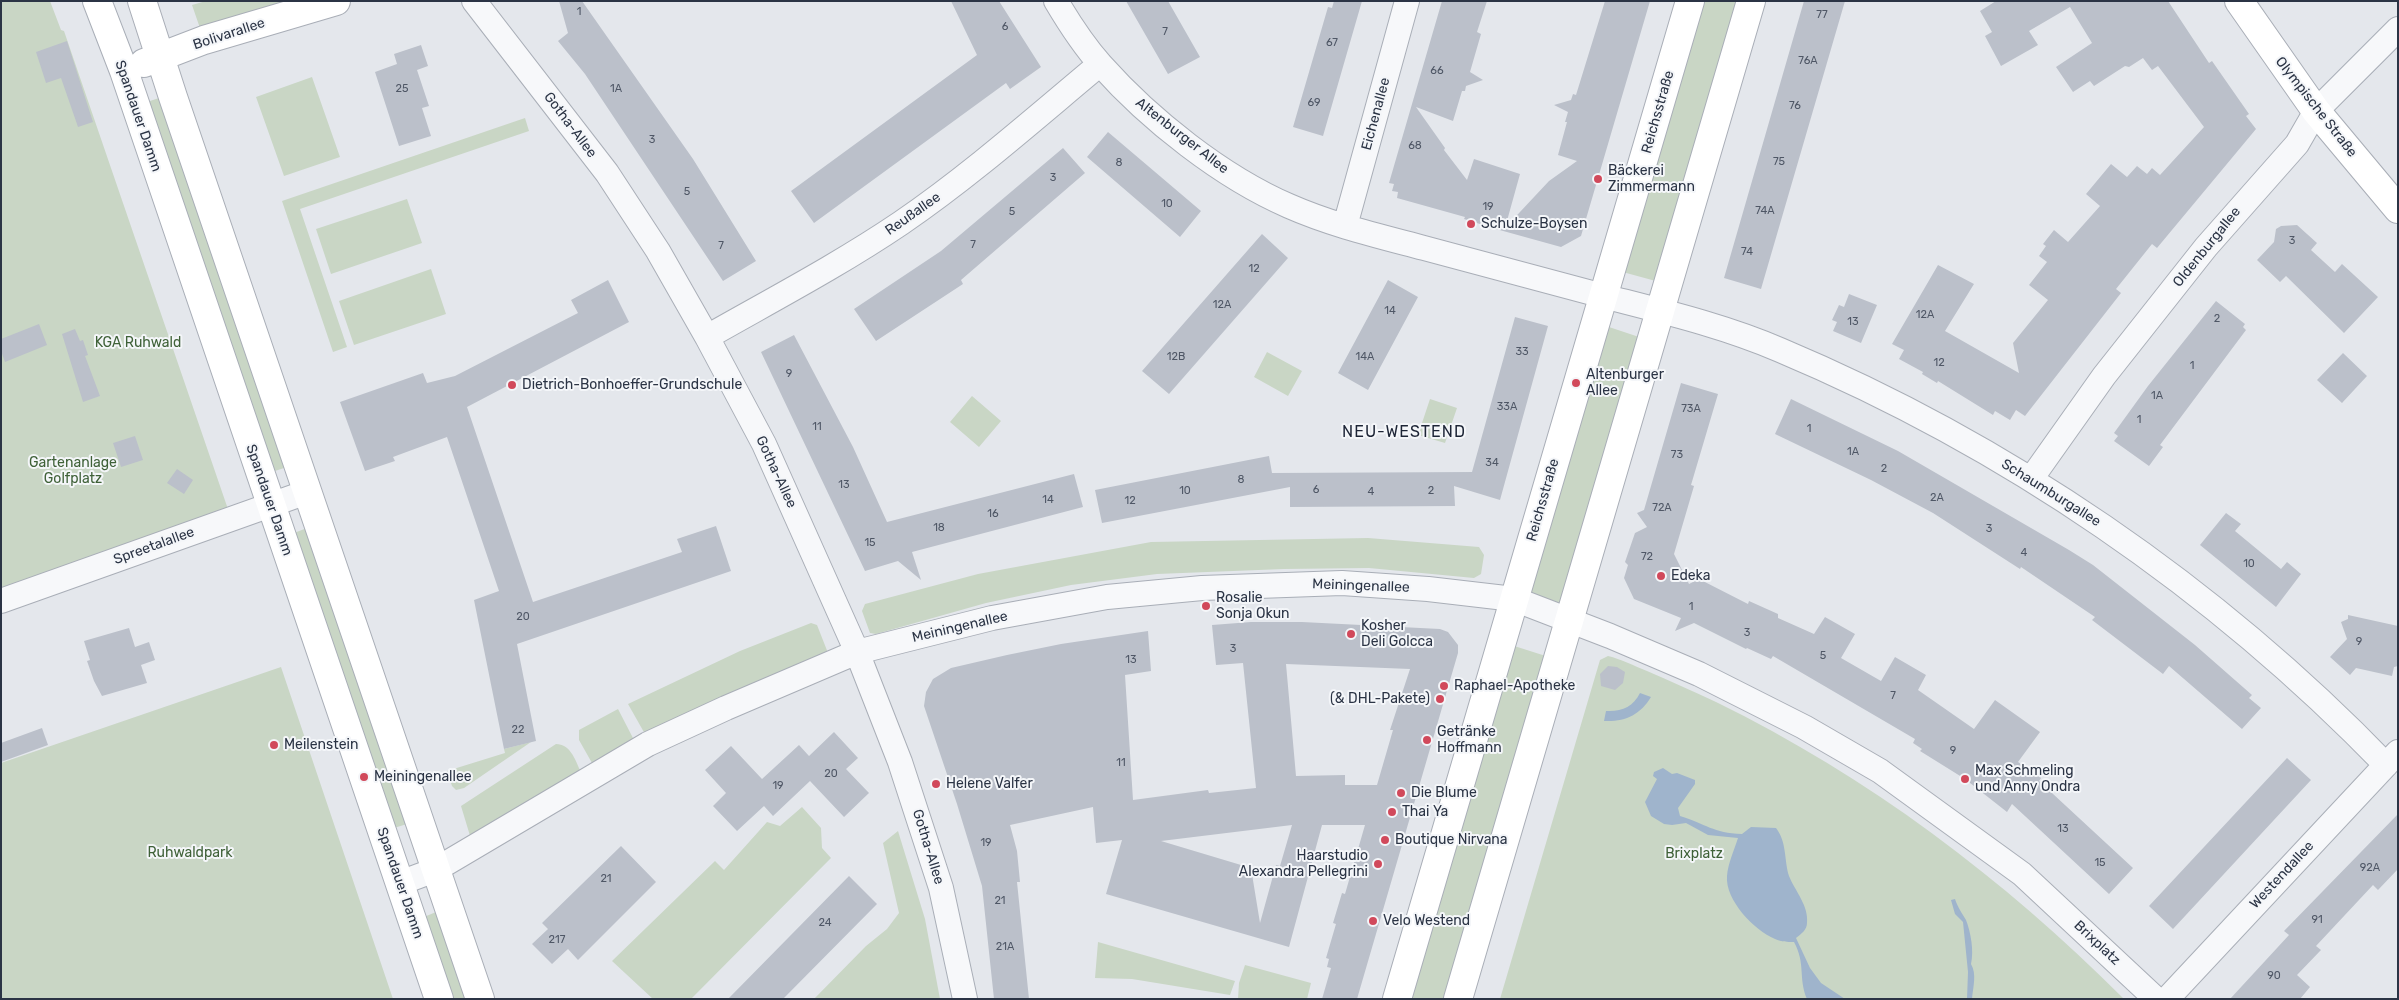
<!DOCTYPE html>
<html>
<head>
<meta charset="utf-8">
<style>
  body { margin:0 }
  #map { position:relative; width:2399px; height:1000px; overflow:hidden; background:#e4e7ec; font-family:Rubik,sans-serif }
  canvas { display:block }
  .frame { position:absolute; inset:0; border:2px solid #2b3445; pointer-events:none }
</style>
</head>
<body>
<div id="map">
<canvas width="2399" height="1000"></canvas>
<div class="frame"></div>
</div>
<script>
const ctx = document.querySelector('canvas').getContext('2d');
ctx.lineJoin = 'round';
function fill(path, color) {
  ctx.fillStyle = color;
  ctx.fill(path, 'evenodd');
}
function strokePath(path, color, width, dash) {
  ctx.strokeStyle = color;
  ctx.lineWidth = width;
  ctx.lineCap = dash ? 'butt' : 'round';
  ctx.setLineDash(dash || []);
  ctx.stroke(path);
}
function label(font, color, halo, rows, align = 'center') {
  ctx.font = font + ' Rubik,sans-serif';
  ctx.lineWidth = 4;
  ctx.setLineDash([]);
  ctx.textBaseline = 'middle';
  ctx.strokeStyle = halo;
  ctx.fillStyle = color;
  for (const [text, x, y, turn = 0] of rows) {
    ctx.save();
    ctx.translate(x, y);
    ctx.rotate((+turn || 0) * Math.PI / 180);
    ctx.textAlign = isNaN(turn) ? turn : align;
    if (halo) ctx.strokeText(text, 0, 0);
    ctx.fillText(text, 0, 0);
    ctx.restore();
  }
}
fill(new Path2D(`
  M1 1H50L61 30 64 31 231 518 1 601Z
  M206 1H305L201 31 192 5Z
  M1699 1H1746L1663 283 1619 271Z
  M312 77 340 157 284 176 256 97Z
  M162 97 287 467 272 472 147 102Z
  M525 118 529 131 300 209 347 347 333 352 282 201Z
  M407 199 422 243 331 274 316 229Z
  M431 269 446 314 354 345 339 301Z
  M1603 325 1645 339 1562 603C1550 603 1535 599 1528 589Z
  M1267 352 1302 371 1288 396 1254 377Z
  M972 396 1001 421 979 447 950 422Z
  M1430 399 1457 408 1445 443 1418 435Z
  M307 528 407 824 394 828 294 533Z
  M1368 538 1479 547 1484 555 1481 574 1474 578 1369 568 1284 569 1157 574 1071 585 986 603 876 634 870 633 862 611 865 604 978 574 1151 542Z
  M811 623 817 625 828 653 645 734 628 704 740 651Z
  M1508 644 1552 658 1453 999H1406Z
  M1608 656C1621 659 1634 666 1647 671 1670 681 1693 691 1716 702 1869 777 2003 878 2124 999H1500L1600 660Z
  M281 667 393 999H1V763Z
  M618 709 634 740 592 763 579 740V730Z
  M531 742 464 788 456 790 452 786 447 771 505 753 504 749Z
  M556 744C570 744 575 759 580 770L471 839 461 806Z
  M802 807 821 828 822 848 831 858 691 999H653L612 961 715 861 724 870 767 822 780 826Z
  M898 831 925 919 940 999H814L866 946 887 929 899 913 883 843Z
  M436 912 465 999H452L424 917Z
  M1098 942 1235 981 1230 995 1132 979 1095 978Z
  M1245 965 1311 983 1307 999H1238L1239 983Z`), '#c9d6c5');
fill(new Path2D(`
  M1640 693 1651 697C1640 715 1625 722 1604 721L1606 711C1621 712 1633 707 1640 693Z
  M1663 768 1672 774 1677 773 1695 780V784L1678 808 1680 816C1706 824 1713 833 1742 834L1751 827 1776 828C1787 842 1784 860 1789 876 1795 891 1809 906 1807 923 1807 930 1801 934 1796 938L1810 968 1821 983 1845 999H1807C1798 978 1806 964 1794 942 1787 942 1782 942 1775 939 1754 930 1725 900 1727 876 1728 863 1734 851 1738 838L1708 835 1686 823 1672 825 1664 824 1651 816 1645 802 1657 779 1653 776 1654 772Z
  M1955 899C1958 908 1962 913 1966 920 1971 933 1974 951 1971 964 1977 974 1973 987 1972 999H1967L1968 972 1963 922 1955 914 1951 900Z`), '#9fb4cc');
fill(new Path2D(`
  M559 1H582L693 159 756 261 723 281 585 74 558 41 568 33Z
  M951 1H999L1041 67 1010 89 1006 83 814 223 791 191 977 55Z
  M1126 1H1168L1200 57 1168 74Z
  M1334 1H1362L1323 136 1293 127 1328 7 1332 8Z
  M1442 1H1487L1477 32 1481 34 1470 72 1483 80 1466 86 1465 91H1462L1453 121 1416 107 1445 148 1444 150 1467 180 1474 159 1520 174 1505 228 1549 181 1577 161 1558 155 1567 122H1565L1568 112 1554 105 1571 100 1573 94 1576 95 1605 1H1650L1581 236 1561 247 1496 229 1464 219 1465 217 1397 198 1398 192 1392 191 1394 184 1389 183Z
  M1804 1H1845L1761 289 1724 278Z
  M1996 1H2168L2209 63 2212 61 2249 114 2246 116 2256 129 2157 248 2152 244 2116 289 2121 293 2025 416 2016 410 2010 420 1995 411 1993 415 1938 381 1937 383 1922 374 1923 372 1899 359 1904 350 1892 344 1938 265 1974 284 1945 331 2019 373 2013 343 2048 300 2029 285 2047 262 2039 256 2046 246 2043 244 2054 230 2068 242 2100 206 2086 194 2111 164 2127 177 2137 166 2147 174 2152 168 2160 175 2204 127 2158 66 2152 70 2143 58 2129 67 2125 66 2094 86 2090 81 2073 92 2056 67 2092 43 2070 7 2029 31 2038 45 2001 66 1985 36 1992 32 1980 11Z
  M67 41 93 122 78 127 61 78 46 83 36 52Z
  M421 45 428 66 417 70 429 106 422 108 431 136 399 146 375 72 397 64 394 54Z
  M1108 132 1201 211 1180 237 1087 157Z
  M1063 148 1085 173 961 280 963 284 876 341 854 309 941 251Z
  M2297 225 2317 243 2311 250 2335 272 2342 264 2378 297 2344 333 2286 276 2280 282 2257 260 2274 242 2276 229 2281 226Z
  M1262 234 1288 258 1169 394 1142 371Z
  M608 280 629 322 467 407 533 602 682 552 677 539 716 526 731 571 517 644 536 741 504 749 474 600 499 591 447 437 393 457 395 461 365 471 340 402 423 373 427 383 455 376 578 313 571 300Z
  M1388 280 1418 297 1368 390 1338 373Z
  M1849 294 1877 305 1861 343 1833 331 1837 322 1832 320 1839 305 1844 307Z
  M2216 301 2245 324 2243 327 2246 330 2160 445 2163 447 2149 466 2114 441 2118 436 2114 433 2148 386Z
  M1515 317 1548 326 1500 500 1454 486 1455 506 1290 507V487L1102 523 1095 490 1269 456 1272 473 1472 472Z
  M39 324 47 345 5 362 1 351V339Z
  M75 329 80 341 83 340 88 355 85 356 100 396 83 402 62 334Z
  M794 335 853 447 887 522 1074 474 1083 507 912 552 921 580 898 561 865 571 761 352Z
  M2343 353 2367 376 2342 403 2317 380Z
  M1681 383 1718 394 1691 485 1694 486 1674 554 1689 584 1699 579 1748 604 1749 601 1778 614V618L1814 634 1825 617 1855 634 1841 658 1881 681 1895 657 1926 675 1918 690 1974 729 1995 700 2040 732 2018 762 2041 778 2039 781 2133 868 2109 894 2012 804 2007 812 1965 779 1920 751 1922 749 1913 743 1915 739 1773 656 1771 659 1747 648 1746 649 1694 623 1675 631 1681 618 1634 599 1624 578 1628 565 1625 562 1635 533 1647 527 1637 513 1644 510Z
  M1791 399 1898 451 2069 550 2093 565 2195 645 2252 695 2249 698 2261 708 2242 729 2169 666 2163 674 2092 620 2095 617 2021 567 2020 569 1933 513 1871 480 1775 434Z
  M135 436 143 460 121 467 113 443Z
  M177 469 193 480 184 494 167 483Z
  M2226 513 2241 524 2235 531 2281 569 2287 562 2301 574 2276 607 2200 545Z
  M2348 615 2398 626V666L2394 667 2392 676 2356 668 2350 675 2330 657 2347 639 2341 622 2348 619Z
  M1251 622H1302L1440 629 1448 632 1458 645V653L1357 999H1322L1331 968 1327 967 1329 959 1326 958 1336 924 1333 923 1342 893 1345 894 1365 825H1322L1289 947 1106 894 1122 840 1096 843 1093 807 1010 825 1017 851 1020 882H1017L1029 999H994L982 886 957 804 924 706 926 692 933 679 951 668 1007 655 1061 644 1148 631 1151 671 1125 675 1133 800 1208 790 1209 793 1256 788 1243 663 1216 665 1212 625ZM1286 664 1410 669 1390 730H1393L1377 785H1345V775L1296 776ZM1292 825 1280 866 1276 865 1260 923 1251 868 1161 841Z
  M129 628 135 647 149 642 155 660 141 665 147 683 102 696 94 681 87 661 90 660 84 641Z
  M1608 666 1617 667 1625 672 1623 683 1615 690 1601 686 1600 674Z
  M42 728 48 745 1 762V743Z
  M834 732 858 758 846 769 869 793 844 817 810 781 773 816 764 806 737 831 713 806 726 793 705 770 731 746 762 779 799 745 809 756Z
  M2287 758 2311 780 2173 929 2149 906Z
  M2398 814V869L2378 890 2373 885 2316 946 2321 950 2297 975 2310 987 2300 999H2230L2289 935 2284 931Z
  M621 846 656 882 578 960 568 949 552 964 532 944 548 929 542 923Z
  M849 876 877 904 783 999H728Z`), '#bbc0ca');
const street = new Path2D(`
  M474 1 607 173 658 251 707 337 764 444 857 652 900 762 941 888 965 999
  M1056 1C1069 23 1084 46 1101 65 1150 120 1222 177 1289 206 1332 225 1379 236 1424 248 1485 264 1546 281 1607 297 1665 312 1724 326 1780 350 2006 445 2215 588 2386 765
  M1345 226 1407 1
  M707 337C772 300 839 265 901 223 971 175 1034 119 1100 64
  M2031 479 2104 376 2206 247 2297 144 2316 111 2398 29
  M1 601 307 492
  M400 883 435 870 648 744 726 708 857 652 992 618 1107 597 1202 588 1342 583 1428 589 1514 599 1610 636 1699 674 1804 727 1880 771 2022 874 2156 999
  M2167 999 2398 752`);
const secondary = new Path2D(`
  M97 1 124 71 439 999
  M142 1 173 97 480 999
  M2239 1 2316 111 2398 209
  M144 63 204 40 336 1
  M1397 999 1690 1
  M1458 999 1751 1`);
strokePath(street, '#a9aeb7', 26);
strokePath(secondary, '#a9aeb7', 30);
strokePath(street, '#f7f8fa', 24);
strokePath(secondary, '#fff', 28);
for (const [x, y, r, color] of [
  [1598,179,5,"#d1495b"],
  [1471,224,5,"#d1495b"],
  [1576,383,5,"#d1495b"],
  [512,385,5,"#d1495b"],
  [1661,576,5,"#d1495b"],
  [1206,606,5,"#d1495b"],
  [1351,634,5,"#d1495b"],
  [1444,686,5,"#d1495b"],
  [1440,699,5,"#d1495b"],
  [1427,740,5,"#d1495b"],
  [274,745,5,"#d1495b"],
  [364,777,5,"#d1495b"],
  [1965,779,5,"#d1495b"],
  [936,784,5,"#d1495b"],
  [1401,793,5,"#d1495b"],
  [1392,812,5,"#d1495b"],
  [1385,840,5,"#d1495b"],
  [1378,864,5,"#d1495b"],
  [1373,921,5,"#d1495b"]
]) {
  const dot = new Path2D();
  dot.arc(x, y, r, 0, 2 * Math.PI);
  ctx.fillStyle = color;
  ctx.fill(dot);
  strokePath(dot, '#f4f6f9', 2);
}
label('11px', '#4f5766', null, [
  ["1",579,12],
  ["77",1822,15],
  ["6",1005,27],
  ["7",1165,32],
  ["67",1332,43],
  ["76A",1808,61],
  ["66",1437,71],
  ["25",402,89],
  ["1A",616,89],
  ["69",1314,103],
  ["76",1795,106],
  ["3",652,140],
  ["68",1415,146],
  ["75",1779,162],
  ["8",1119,163],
  ["3",1053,178],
  ["5",687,192],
  ["10",1167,204],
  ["19",1488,207],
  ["74A",1765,211],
  ["5",1012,212],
  ["3",2292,241],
  ["7",973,245],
  ["7",721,246],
  ["74",1747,252],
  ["12",1254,269],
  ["12A",1222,305],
  ["14",1390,311],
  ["12A",1925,315],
  ["2",2217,319],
  ["13",1853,322],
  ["33",1522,352],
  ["12B",1176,357],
  ["14A",1365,357],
  ["12",1939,363],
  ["1",2192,366],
  ["9",789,374],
  ["1A",2157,396],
  ["33A",1507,407],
  ["73A",1691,409],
  ["1",2139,420],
  ["11",817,427],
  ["1",1809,429],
  ["1A",1853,452],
  ["73",1677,455],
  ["34",1492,463],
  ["2",1884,469],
  ["8",1241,480],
  ["13",844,485],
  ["6",1316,490],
  ["10",1185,491],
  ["2",1431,491],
  ["4",1371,492],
  ["2A",1937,498],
  ["14",1048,500],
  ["12",1130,501],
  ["72A",1662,508],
  ["16",993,514],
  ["18",939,528],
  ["3",1989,529],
  ["15",870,543],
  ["4",2024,553],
  ["72",1647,557],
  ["10",2249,564],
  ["1",1691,607],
  ["20",523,617],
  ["3",1747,633],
  ["9",2359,642],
  ["3",1233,649],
  ["5",1823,656],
  ["13",1131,660],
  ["7",1893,696],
  ["22",518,730],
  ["9",1953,751],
  ["11",1121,763],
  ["20",831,774],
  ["19",778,786],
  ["13",2063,829],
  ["19",986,843],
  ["15",2100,863],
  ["92A",2370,868],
  ["21",606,879],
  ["21",1000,901],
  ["91",2317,920],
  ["24",825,923],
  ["217",557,940],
  ["21A",1005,947],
  ["90",2274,976]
]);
label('14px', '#2b3445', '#f4f6f9', [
  ["Bolivarallee",229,34,-18],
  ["Olympische Straße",2316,107,52],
  ["Reichsstraße",1658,112,-74],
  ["Eichenallee",1376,114,-75],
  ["Spandauer Damm",138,116,71],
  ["Gotha-Allee",570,125,53],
  ["Altenburger Allee",1182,136,38],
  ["Reußallee",913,214,-35],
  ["Oldenburgallee",2207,247,-51],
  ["Gotha-Allee",776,472,65],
  ["Schaumburgallee",2051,493,32],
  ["Spandauer Damm",269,500,71],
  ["Reichsstraße",1543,500,-74],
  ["Spreetalallee",154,546,-20],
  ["Meiningenallee",1361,586,2],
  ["Meiningenallee",960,627,-13],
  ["Gotha-Allee",928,847,73],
  ["Westendallee",2282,875,-47],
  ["Spandauer Damm",400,883,71],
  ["Brixplatz",2097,943,43]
]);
label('14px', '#2b3445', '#f4f6f9', [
  ["Bäckerei",1608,171],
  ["Zimmermann",1608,187],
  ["Schulze-Boysen",1481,224],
  ["Altenburger",1586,375],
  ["Allee",1586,391],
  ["Dietrich-Bonhoeffer-Grundschule",522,385],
  ["Edeka",1671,576],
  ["Rosalie",1216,598],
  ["Sonja Okun",1216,614],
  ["Kosher",1361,626],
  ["Deli Golcca",1361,642],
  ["Raphael-Apotheke",1454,686],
  ["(& DHL-Pakete)",1430,699,"right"],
  ["Getränke",1437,732],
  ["Hoffmann",1437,748],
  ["Meilenstein",284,745],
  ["Max Schmeling",1975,771],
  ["und Anny Ondra",1975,787],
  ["Meiningenallee",374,777],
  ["Helene Valfer",946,784],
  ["Die Blume",1411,793],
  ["Thai Ya",1402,812],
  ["Boutique Nirvana",1395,840],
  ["Haarstudio",1368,856,"right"],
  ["Alexandra Pellegrini",1368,872,"right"],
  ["Velo Westend",1383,921]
], 'left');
label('14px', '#3f6138', '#f4f6f9', [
  ["KGA Ruhwald",138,343],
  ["Gartenanlage",73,463],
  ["Golfplatz",73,479],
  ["Ruhwaldpark",190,853],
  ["Brixplatz",1694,854]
]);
ctx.letterSpacing = '1px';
label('16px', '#1d2536', '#f4f6f9', [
  ["NEU-WESTEND",1404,432]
]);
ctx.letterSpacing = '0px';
</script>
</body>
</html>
